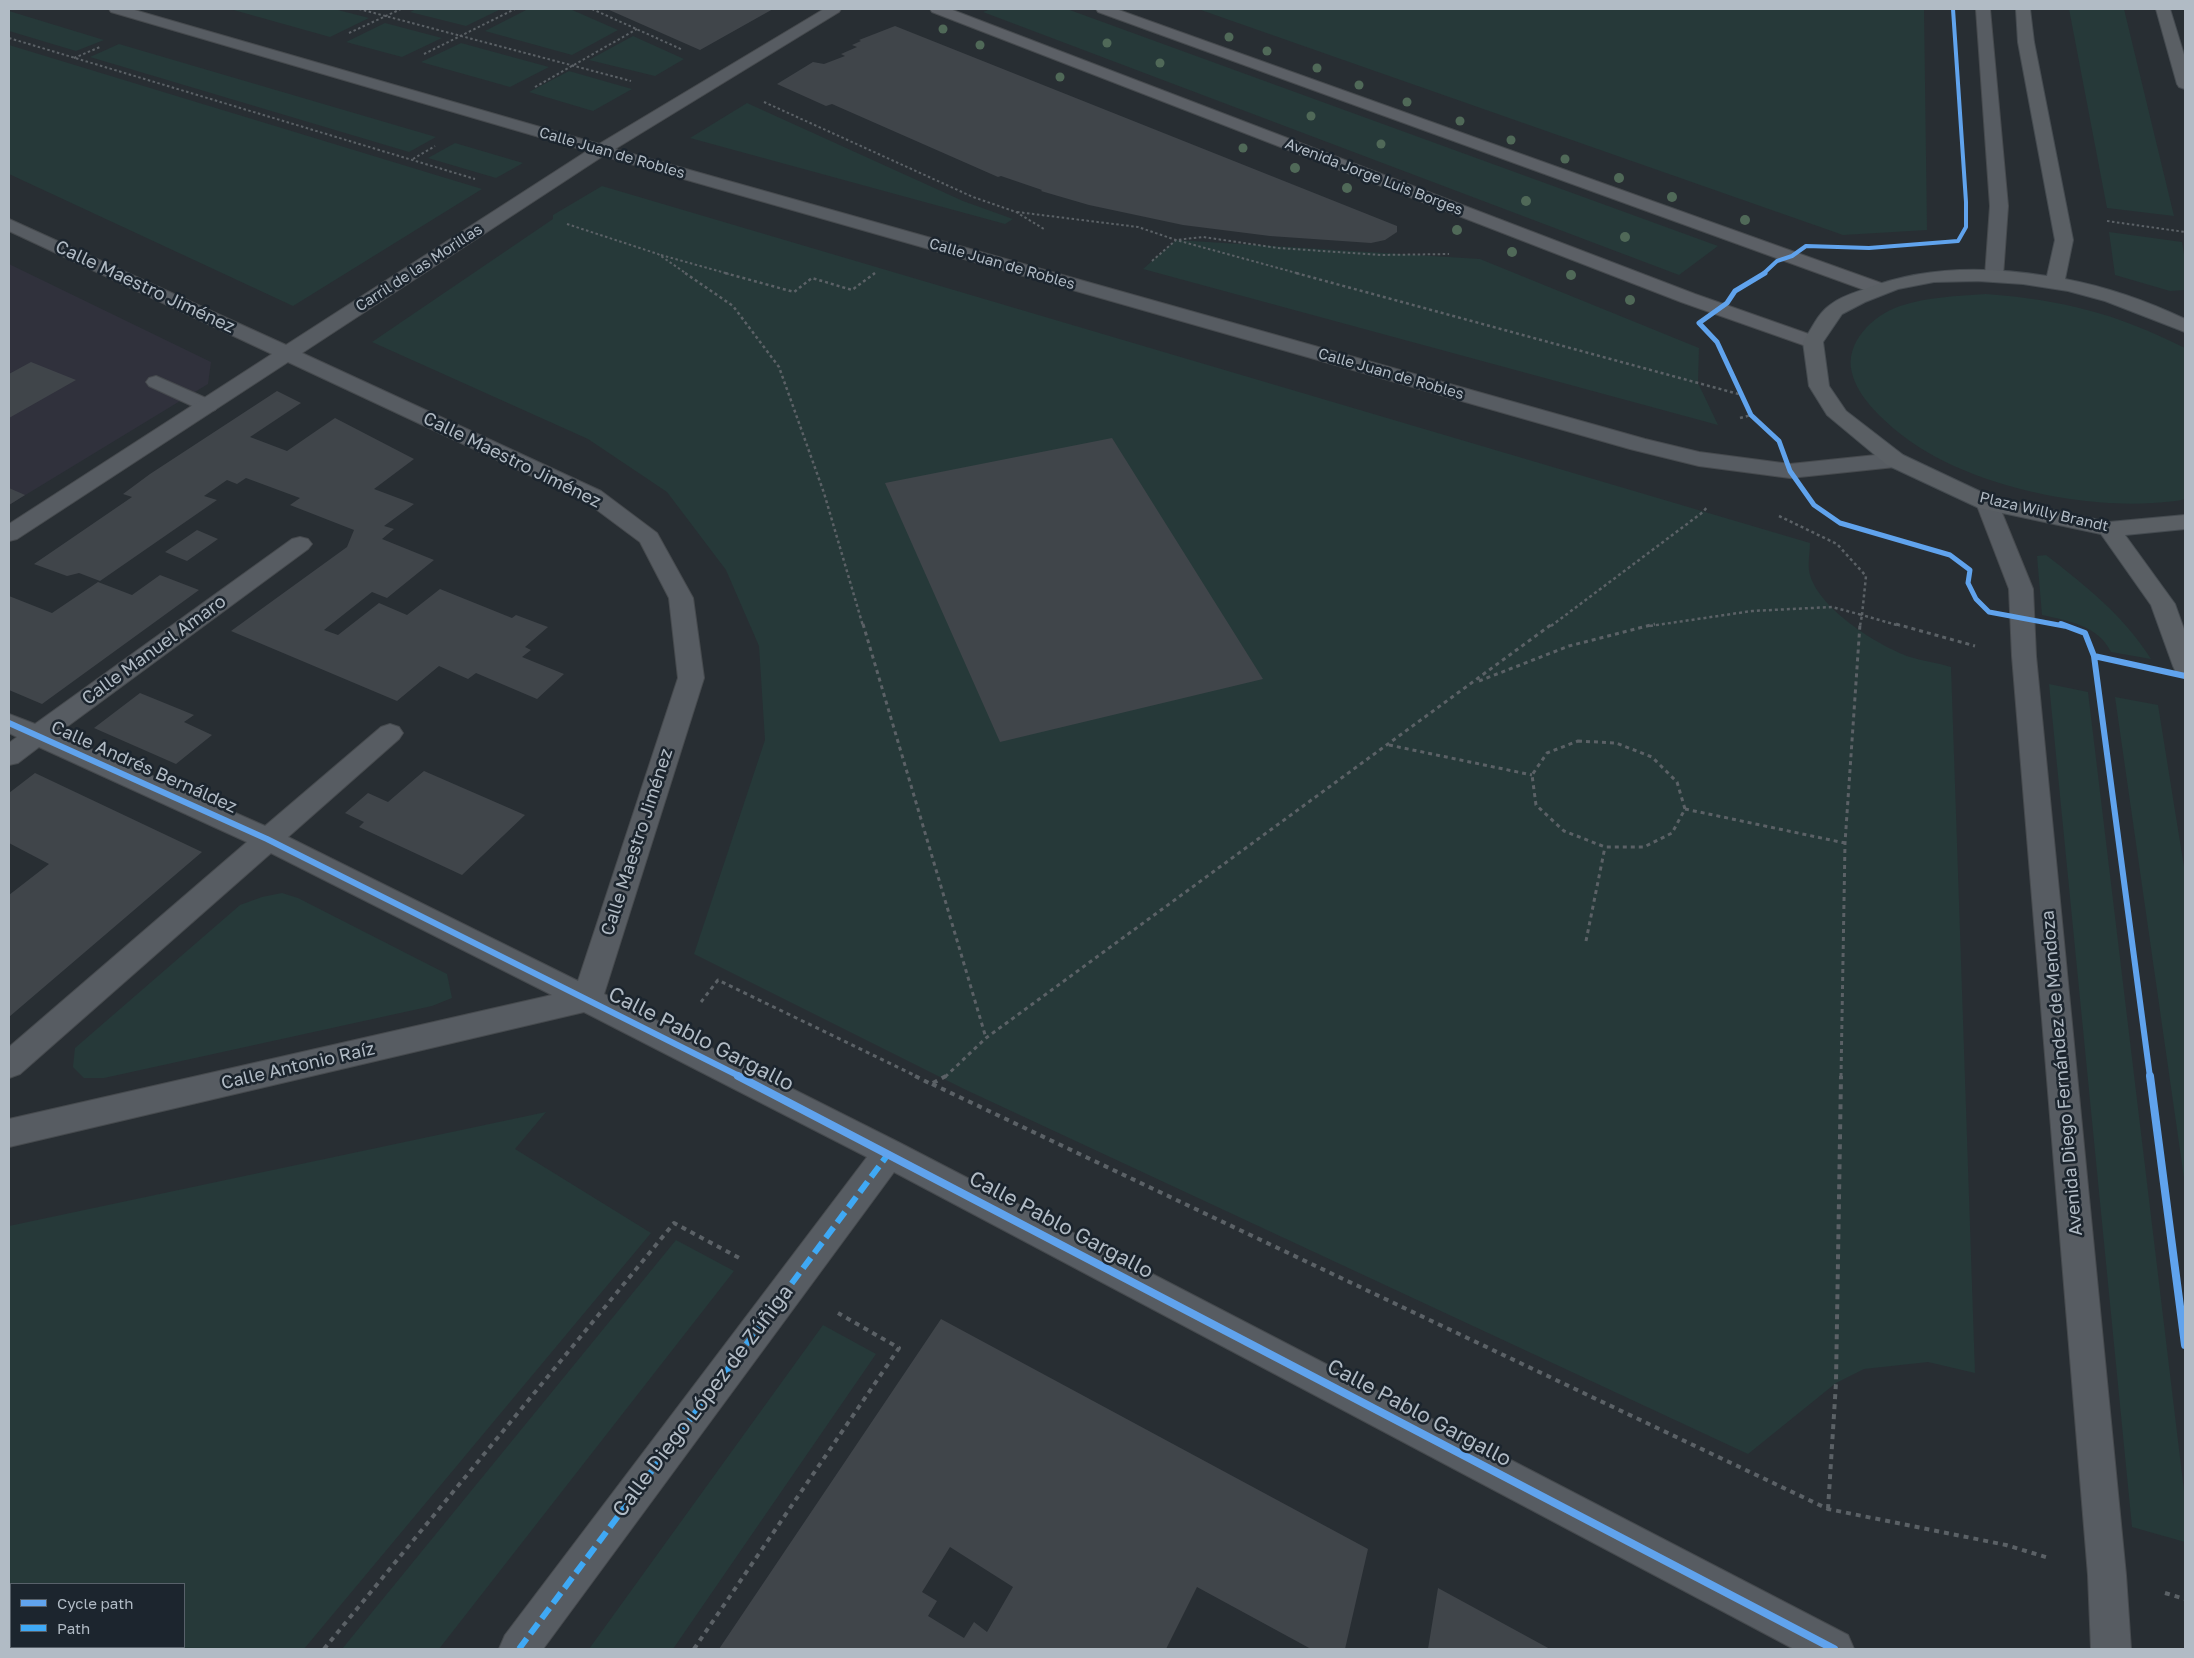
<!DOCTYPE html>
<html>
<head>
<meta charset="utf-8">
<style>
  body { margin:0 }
  #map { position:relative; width:2194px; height:1658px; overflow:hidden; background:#282e33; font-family:"Golos Text",sans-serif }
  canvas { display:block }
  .frame { position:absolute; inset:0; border:10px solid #b1bbc5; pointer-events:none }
  .legend { position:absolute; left:10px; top:1583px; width:175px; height:65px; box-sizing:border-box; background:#1c252e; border:1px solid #58616a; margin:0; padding:6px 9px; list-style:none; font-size:15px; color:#b1bbc5 }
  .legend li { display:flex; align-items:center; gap:10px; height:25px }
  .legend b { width:25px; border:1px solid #58616a }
</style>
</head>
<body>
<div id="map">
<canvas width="2194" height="1658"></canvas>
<div class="frame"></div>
<ul class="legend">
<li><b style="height:6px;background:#60a3ed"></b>Cycle path</li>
<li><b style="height:6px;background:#3fa9f5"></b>Path</li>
</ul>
</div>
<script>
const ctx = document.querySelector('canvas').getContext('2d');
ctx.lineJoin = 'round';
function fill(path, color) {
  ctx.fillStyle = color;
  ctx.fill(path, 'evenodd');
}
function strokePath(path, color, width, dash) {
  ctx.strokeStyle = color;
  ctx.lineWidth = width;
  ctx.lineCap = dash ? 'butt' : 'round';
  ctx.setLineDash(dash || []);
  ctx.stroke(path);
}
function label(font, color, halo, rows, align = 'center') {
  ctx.font = font + ' "Golos Text",sans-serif';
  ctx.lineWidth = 5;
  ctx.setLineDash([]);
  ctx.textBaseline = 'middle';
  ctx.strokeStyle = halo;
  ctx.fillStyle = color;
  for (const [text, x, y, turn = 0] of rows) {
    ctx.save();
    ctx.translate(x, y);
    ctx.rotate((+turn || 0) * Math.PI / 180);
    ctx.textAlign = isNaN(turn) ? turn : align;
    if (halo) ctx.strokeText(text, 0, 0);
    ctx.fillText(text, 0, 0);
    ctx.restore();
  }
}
fill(new Path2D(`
  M9 264 211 362 208 384 9 505Z`), '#30313c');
fill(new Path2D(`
  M230 9H334L369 18 330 37Z
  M416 9H501L466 26 410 12Z
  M528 9H570L618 30 572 55 485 31Z
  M991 9H1067L1718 246 1679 275 983 12Z
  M1198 9H1924L1927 230 1843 235Z
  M2069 9H2124L2174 216 2107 208Z
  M9 11 104 40 76 51 9 31Z
  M385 23 442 38 402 57 346 42Z
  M633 36 684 59 655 76 589 60Z
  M461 43 549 67 510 87 421 62Z
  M119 44 436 137 409 152 90 57Z
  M9 45 482 189 293 306 9 174Z
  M569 71 632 89 593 111 529 92Z
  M747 103 963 201 1013 219 1005 224 690 138Z
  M455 143 523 163 496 178 428 158Z
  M602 186 1810 543C1810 551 1808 561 1809 570 1814 606 1878 646 1910 657 1923 661 1938 663 1951 667L1975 1373 1928 1362 1864 1369 1836 1383 1748 1454 964 1089 694 954 765 740 759 646 726 570 667 492 588 439 372 342 553 219V215Z
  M2109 232 2182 242 2185 260V290L2170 291 2115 275Z
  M1176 240 1480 259 1699 348 1698 383 1718 425 1143 269Z
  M1986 294C2063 300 2115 313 2185 348V499C2175 502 2163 502 2152 503 2073 508 1960 483 1898 432 1880 417 1858 397 1852 373 1844 343 1873 315 1900 306 1928 297 1956 296 1986 294Z
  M2046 555C2086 586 2124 616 2151 659L2111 652C2098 625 2068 621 2042 615L2037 556Z
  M2049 684 2088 692 2185 1499V1542L2132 1527Z
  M2115 697 2158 705 2185 873V1185Z
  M282 893 298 898 447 974 452 998 432 1006 104 1078H84L73 1067 75 1048 240 905 262 897Z
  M546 1112 515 1149 651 1233 304 1649H9V1226ZM11 1584H184V1647H11Z
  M676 1240 734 1271 439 1649H342Z
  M823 1325 876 1354 673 1649H589Z`), '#263939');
fill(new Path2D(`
  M607 9H773L700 50Z
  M895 26 1397 226V232L1385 240 1371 243 1270 236 1183 225 1089 205 1041 191 1042 190 1001 176 998 177 832 104 826 106 777 84 813 62 824 64 845 56 841 54 857 47 852 45 861 41 859 40Z
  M31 362 76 380 9 418V374Z
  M277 391 301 403 250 437 287 451 335 418 414 459 374 489 414 504 384 526 394 529 382 539 434 560 387 598 372 592 324 630 338 635 379 603 407 615 440 589 512 618 516 615 548 627 525 647 531 650 522 657 564 674 537 699 476 673 468 679 439 666 397 701 231 631 347 547 354 530 290 505 300 498 246 478 237 484 227 480 204 496 217 500 100 581 79 573 67 576 34 564 132 497 123 494 150 474Z
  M1112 438 1263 679 1000 742 885 483Z
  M9 488 25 495 9 505Z
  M197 530 218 539 187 561 165 552Z
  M160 575 199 590 42 704 9 690V596L52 613 98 582 132 595Z
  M140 693 194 715 184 722 212 735 176 764 94 728Z
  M424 771 525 815 462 875 359 827 364 822 345 813 368 793 388 802Z
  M35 773 202 852 9 1017V895L49 864 9 843V793Z
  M941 1319 1368 1549 1345 1649H1311L1197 1587 1166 1649H719ZM950 1547 1013 1587 987 1632 974 1622 964 1638 928 1616 937 1601 922 1592Z
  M1438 1588 1550 1649H1428Z`), '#40454a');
const lane = new Path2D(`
  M156 376 215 402 218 406 215 410 208 412 201 410 149 386 146 382 149 378Z`);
const street = new Path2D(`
  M109 9H131L599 144 824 9H841L839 12 615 149 1645 439 1699 452 1790 464 1895 453 1903 455 1906 460 1903 465 1895 467 1790 478 1699 466 1630 449 603 156 302 353 601 491 657 533 693 598 704 678 604 994 900 1143 1848 1635 1854 1649H1794L894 1172 543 1649H499L505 1635 867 1157 584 1012 9 1147V1119L552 995 271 853 20 1074 9 1078V1047L247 842 39 747 18 763 9 765V743L17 737 9 733V714L35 724 292 539 300 537 308 539 312 544 308 549 57 734 265 826 381 727 390 724 399 727 403 733 399 739 288 837 578 981 678 678 669 598 640 542 585 501 288 362 17 539 9 541V524L272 354 9 231V219L286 345 587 151 111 12Z
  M1976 9H1990L2008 206 2003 276 2001 280H1987L1985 276 1990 206Z
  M1987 496 1995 498 1998 503 2033 589 2036 656 2126 1575 2131 1649H2091L2088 1575 2012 656 2009 589 1976 503 1979 498Z`);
const secondary = new Path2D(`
  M930 9H950L1695 294 1820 338 1823 342 1820 346 1813 348 1806 346 1681 302 932 12Z
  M1096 9H1116L1884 284 1887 288 1884 292H1870L1098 12Z`);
const primary = new Path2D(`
  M2016 9H2030L2034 42 2073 240 2065 279C2107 287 2147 301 2185 319V332L2105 301 2068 291 2023 284 1978 281 1934 282 1898 289 1865 302 1842 314 1823 342 1829 386 1846 411 1903 455 1994 498 2109 522 2185 515V529L2125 535 2175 604 2185 632V674L2176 672 2173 666 2151 605 2101 534 1979 508 1887 465 1827 415 1809 386 1803 342C1811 330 1818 313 1830 305 1840 297 1853 293 1865 289 1923 266 1986 266 2047 276L2055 240 2018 42Z
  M2156 9H2170L2185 58V89L2179 87 2177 84Z`);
strokePath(lane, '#464a4e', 2);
strokePath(street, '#464a4e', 2);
strokePath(secondary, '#464a4e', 2);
strokePath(primary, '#454b50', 2);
strokePath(new Path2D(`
  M359 9 631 81
  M592 9 683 50
  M349 33 401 9
  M9 38 475 179
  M424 54 515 9
  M74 58 100 47
  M535 87 637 29
  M764 102 973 197 1016 212 1044 229
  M413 159 435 146
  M1017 212 1138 227 1176 240 1203 237 1278 248 1381 255 1449 254
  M2107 221 2185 232
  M567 224 658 254 687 274
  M661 255 729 274
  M1152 261 1176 240 1300 274`), '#5b6166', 2, [2.5, 2.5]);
strokePath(new Path2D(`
  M685 273 733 306 779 367 824 493 863 626
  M725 273 794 292 812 278 852 290 875 273
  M1296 273 1742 395
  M1740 418 1751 415
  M1779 516 1837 544 1866 576 1862 615 1900 626
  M1551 626 1703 512 1708 506
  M1650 626 1752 611 1832 607 1862 615 1860 626`), '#5b6166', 2.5, [3, 3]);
strokePath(new Path2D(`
  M863 624 986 1038
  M1896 624 1975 646
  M1479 681 1569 646 1655 624
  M1578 741 1616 743 1652 757 1677 782 1685 809 1672 833 1644 847H1605L1564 831 1536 805 1532 775 1547 753Z
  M1389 745 1532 775
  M1685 809 1845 843
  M1586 941 1605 847
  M701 1002 718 980 918 1077
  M945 1077 986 1038 1552 624
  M1841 1077 1845 843 1860 624`), '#5b6166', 3, [4, 4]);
strokePath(new Path2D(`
  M915 1076 931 1084 946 1076
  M932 1084 1828 1509 2006 1545 2049 1558
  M1828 1509 1836 1383 1841 1076
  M2165 1593 2185 1599
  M324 1649 674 1223 743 1260
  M694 1649 899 1348 838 1313`), '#5b6166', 4, [5, 5]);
fill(lane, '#575c62');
fill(street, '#575c62');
fill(secondary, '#5c6066');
fill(primary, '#5a5f64');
strokePath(new Path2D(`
  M519 1649 889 1153`), '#3fa9f5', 6, [13, 6]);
strokePath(new Path2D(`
  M1763 274 1777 261 1792 256 1806 246 1869 248 1958 241 1966 227V202L1953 9`), '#60a3ed', 4);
strokePath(new Path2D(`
  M1765 273 1735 291 1727 303 1699 323 1717 342 1751 415 1779 441 1790 471 1814 505 1840 523 1950 555 1970 570 1968 583 1976 599 1989 612 2064 626`), '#60a3ed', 5);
strokePath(new Path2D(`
  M2061 624 2085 633 2094 656 2150 1077
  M2094 656 2185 676
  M9 723 267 839 741 1077`), '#60a3ed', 6);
strokePath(new Path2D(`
  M738 1076 1834 1649
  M2150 1076 2185 1345`), '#60a3ed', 8);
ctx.fillStyle = '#506958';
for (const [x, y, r] of [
  [943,29,4.5],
  [1229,37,4.5],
  [1107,43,4.5],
  [980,45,4.5],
  [1267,51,4.5],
  [1160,63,4.5],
  [1317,68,4.5],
  [1060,77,4.5],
  [1359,85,4.5],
  [1407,102,4.5],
  [1311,116,4.5],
  [1460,121,4.5],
  [1511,140,4.5],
  [1381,144,4.5],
  [1243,148,4.5],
  [1565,159,4.5],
  [1295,168,5],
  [1619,178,5],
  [1347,188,5],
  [1672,197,5],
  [1526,201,5],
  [1745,220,5],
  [1457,230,5],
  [1625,237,5],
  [1512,252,5],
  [1571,275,5],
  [1630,300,5]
]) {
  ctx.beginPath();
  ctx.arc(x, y, r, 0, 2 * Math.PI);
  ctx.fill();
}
label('15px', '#b1bbc5', '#1c252e', [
  ["Calle Juan de Robles",612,153,16],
  ["Avenida Jorge Luis Borges",1374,177,21],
  ["Calle Juan de Robles",1002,264,16],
  ["Carril de las Morillas",419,268,-33],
  ["Calle Juan de Robles",1391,374,16],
  ["Plaza Willy Brandt",2044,512,13]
]);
label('18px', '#b1bbc5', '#1c252e', [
  ["Calle Maestro Jiménez",145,287,25],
  ["Calle Maestro Jiménez",512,460,26],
  ["Calle Manuel Amaro",154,650,-36],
  ["Calle Andrés Bernáldez",144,767,24],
  ["Calle Maestro Jiménez",637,842,-72],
  ["Calle Antonio Raíz",298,1066,-13],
  ["Avenida Diego Fernández de Mendoza",2062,1073,-95]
]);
label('21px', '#b1bbc5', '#1c252e', [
  ["Calle Pablo Gargallo",701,1039,27],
  ["Calle Pablo Gargallo",1061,1225,28],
  ["Calle Diego López de Zúñiga",703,1401,-53],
  ["Calle Pablo Gargallo",1419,1413,28]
]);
</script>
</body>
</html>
